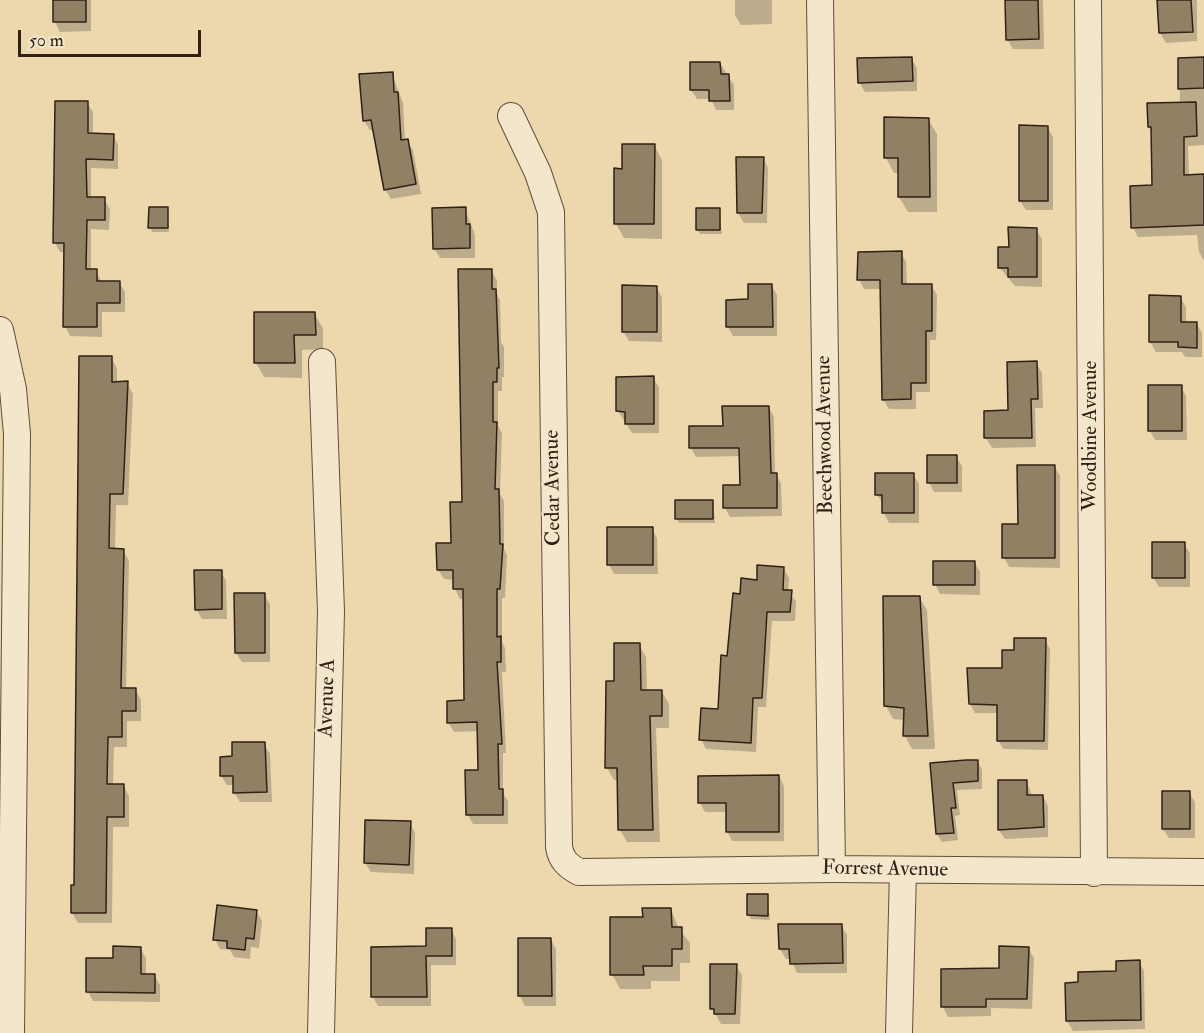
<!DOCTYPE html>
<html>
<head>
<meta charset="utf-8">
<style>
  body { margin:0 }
  #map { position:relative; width:1204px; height:1033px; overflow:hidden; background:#edd8ae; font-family:"IM FELL Double Pica",serif }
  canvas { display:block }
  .scale { position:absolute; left:18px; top:30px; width:183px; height:27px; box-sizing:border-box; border:3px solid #302016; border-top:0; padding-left:8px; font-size:18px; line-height:21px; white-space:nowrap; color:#302016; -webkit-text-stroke:4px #f3e6ca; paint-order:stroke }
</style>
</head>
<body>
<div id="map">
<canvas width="1204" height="1033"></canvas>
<div class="scale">50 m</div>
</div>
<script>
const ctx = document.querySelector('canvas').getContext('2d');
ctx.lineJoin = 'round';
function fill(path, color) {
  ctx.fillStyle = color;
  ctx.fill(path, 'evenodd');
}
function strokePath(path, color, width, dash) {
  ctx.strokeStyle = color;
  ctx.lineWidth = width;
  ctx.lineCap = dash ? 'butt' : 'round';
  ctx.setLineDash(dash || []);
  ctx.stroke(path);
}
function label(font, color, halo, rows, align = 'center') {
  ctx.font = font + ' "IM FELL Double Pica",serif';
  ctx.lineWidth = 4.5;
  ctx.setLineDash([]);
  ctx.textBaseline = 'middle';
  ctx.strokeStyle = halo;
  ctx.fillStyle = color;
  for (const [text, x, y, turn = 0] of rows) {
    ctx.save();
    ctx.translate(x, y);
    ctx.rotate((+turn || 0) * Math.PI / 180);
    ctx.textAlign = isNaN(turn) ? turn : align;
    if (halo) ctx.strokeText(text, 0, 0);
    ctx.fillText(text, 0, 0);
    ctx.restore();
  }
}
fill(new Path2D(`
  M54 0H91V31L60 32 55 22Z
  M735 0H772V24L741 25 735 15Z
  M1007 0H1043L1044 49H1013L1007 39Z
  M1158 0H1197V41L1166 43 1160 33Z
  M911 58 917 68V91L865 92 859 82Z
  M1204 58V145L1188 146 1189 176 1204 175V261L1199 252 1197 235 1138 237 1133 227 1154 187 1153 133 1149 127 1180 104 1179 59Z
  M720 63 734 85V110H716L711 99H697L691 90Z
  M392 74 403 103 405 141 413 150 421 194 391 199 385 189 374 130H370L364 121Z
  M87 103 93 112V135H113L118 145V169L91 168V199H104L110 209 109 230 91 229V271H96L102 282H119L125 292V312H102V337L70 336 65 326V252H60L55 243Z
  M886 119H928L937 134V212H908L899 197V173H894L886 158Z
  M1047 127 1053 137V210H1026L1020 201Z
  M654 145 662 160V239L624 238 616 224 623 170Z
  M763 158 768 168 767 223H744L738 213Z
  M167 209 169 232H152L150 227Z
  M465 209 475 235V258H440L434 248Z
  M719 209 722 234H700L698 230Z
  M1036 229 1042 239V287L1015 286 1000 268 1010 249Z
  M901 253 906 262 907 285H931L937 295 936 340H930V392H916V409H889L883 399 882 289H864L859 279Z
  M491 271 497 280V294L494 291 498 344 497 294 500 300 501 342 504 347V377H502V391H498V426L502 433 500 494 504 501V549L507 555 505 598H502V642L505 648 506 672H502L506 753H503V793L508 801V824H473L468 815 479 772V731L454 732 448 722 465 702V599H460L455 589V580L444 579 438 570 453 544 463 503Z
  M771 285 777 295V336H733L728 327 749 301Z
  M656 287 662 297V342L629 341 623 331Z
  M1180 297 1186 307V323H1196L1202 333V357H1185L1182 352H1156L1150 342Z
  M314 313 323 328V349L302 350V378L264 377 256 363Z
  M111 358 117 368V383H127L133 394 128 505H116L115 550H123L129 561 126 689H135L141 700V721H127V747H114L113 785H123L129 796V827H113L112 923H78L72 913Z
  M1036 363 1042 373 1043 408H1035L1036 447 992 448 986 438 985 412H1010Z
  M653 378 659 387V433H632L618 411Z
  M1181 387 1186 396 1187 440H1155L1150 431Z
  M769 408 774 417 775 474 781 483 782 516 730 517 725 508 724 486H742L741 456 696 457 691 448 724 427Z
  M956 457 962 466V492H934L929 482Z
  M1054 466 1060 476V568L1009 567 1004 557Z
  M913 474 919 484V523H889L884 513V504L877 495Z
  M713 501 715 523H679L677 519Z
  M652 529 657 538 658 574H614L609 565Z
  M1184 544 1190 553V587H1159L1153 577Z
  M974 562 980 572V595L940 594 935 584Z
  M783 568 789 578 788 592 796 601 795 621H772L766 707H758L756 752 706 749 701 739 719 711 742 596 758 581Z
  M221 571 226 581 227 619H202L196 609Z
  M264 595 270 604V662H242L236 653Z
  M919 597 927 610 935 749H912L905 736V720L893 719 886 706Z
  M1045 640 1050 649 1048 750 1003 749 998 740V713H975L970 704 1004 670 1016 651Z
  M639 645 646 657 647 692H662L669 704V728H656L660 842H627L620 830 619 780H614L607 768 608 682H616Z
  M264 744 270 754 272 802H240L234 792V785H227L221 776 234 758Z
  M978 762 982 770V789L957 790 960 815 955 816 958 840 942 842 937 834 931 764Z
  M779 776 784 786V841H732L727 831V812H705L700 803Z
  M1027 782 1032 796H1043L1048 806V837L1005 839 999 830Z
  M1189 793 1195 802V838H1169L1163 829Z
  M410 823 415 833 414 874 371 872 365 863Z
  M767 896 770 920 751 919 748 915Z
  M671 909 679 929 690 943V963H680V981H651V989H620L612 974Z
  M256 911 262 921 259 948 251 947 250 959 234 957 230 950 220 949 215 939Z
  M780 925H841L847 935V973H797L791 959H786L780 949Z
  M451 929 456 939V965H431V1006H378L373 997Z
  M551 940 556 949V1006H525L520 996Z
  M140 948 146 958V975H154L160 985V1002L93 1001 88 992 114 960Z
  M1028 948 1034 958 1032 1009 991 1008V1016L948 1017 943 1007 1001 969Z
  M1139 962 1144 971 1145 1029 1073 1031 1067 1021V984H1080L1117 972Z
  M736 966 742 975 740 1024H721L712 1008Z`), '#0003');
const building = new Path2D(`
  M53 0H86V22H53Z
  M1005 0H1038L1039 39 1006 40Z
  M1157 0H1191L1193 32 1159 33Z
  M912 57 913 81 858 83 857 58Z
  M1204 57V88L1178 89V58Z
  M690 62H720L721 74H729L730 101H709V90H690Z
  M393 72 394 92H398L401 140 408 139 416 184 384 190 371 120 363 121 359 74Z
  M55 101H88V133L114 134 113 160 86 159 87 197H105V220H87L86 269H97V281H120V303H97V327H63L64 243H53Z
  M1196 102 1197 136 1184 137V175L1204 174V225L1131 228 1130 186 1152 185 1151 127H1148L1147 103Z
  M884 117 929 118 930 197H898V158H884Z
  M1019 125 1048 126V201H1019Z
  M622 144H655L654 224H614V168L622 169Z
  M736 157H764L762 213H737Z
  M149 207H168V228H148Z
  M466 207V224H470V248L433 249 432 208Z
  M696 208H720V230H696Z
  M1008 227 1037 228V277H1008V268H998V247H1009Z
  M902 251V284H932V331H926V383H911V399L882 400 880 280H857L858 252Z
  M458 269H492V289H496L499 368H497V382H493V422H497L495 489H499L500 544H503L500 589H497V637L501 636V662H497L502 744H498L499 789H503V815H466L465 770H478L477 722 447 723V701L464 700 463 589H453V570H437L436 543H451L450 502H462Z
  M748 284H772L773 327H726V300L748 299Z
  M622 285 657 286V332H622Z
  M1149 295 1181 296V322H1197V348L1178 347V342H1149Z
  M254 312H315L316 335H294L295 363H254Z
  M79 356H112V382L128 381 123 494H110L109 548 124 549 121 688H136V711H122V737H108L107 784H124V817H107L106 913H71V885H74Z
  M1037 361 1038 399H1031L1032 438H984V411L1008 410 1007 362Z
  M654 376V424H625V412L616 411V377Z
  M1148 385H1182V431H1148Z
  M722 406H769L771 473H777V508H723V485H740L739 448H689V426H723Z
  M927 455H957V483H927Z
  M1017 465H1055V558H1002V524H1018Z
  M875 473H914V513H882V495H875Z
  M675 500H713V519H675Z
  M607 527H653V565H607Z
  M1152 542H1185V578H1152Z
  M933 561H975V585H933Z
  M757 565 784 567 783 590H792L790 612H767L762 698H753L751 743 699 740 701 708 718 709 721 655 727 656 733 593 740 594 741 578 757 580Z
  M194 570H222V609L195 610Z
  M234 593H265V653H235Z
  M883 596H920L928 736H903L904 708 884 706Z
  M1014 638H1046L1044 741H997V705L969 704 967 668H1002V650H1014Z
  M614 643H640L641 690H662V716H650L653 830H618L617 768H605L606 681H614Z
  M232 742H265L267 792 233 793V776H220V757L232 756Z
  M966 760H978V781L953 783 956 808H951L954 833 936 834 930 763Z
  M779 775V832H726V803H698V776Z
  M998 780H1027V795H1043L1044 827 998 830Z
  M1162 791H1190V829H1162Z
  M365 820 411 821 409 865 364 863Z
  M747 894H768V916L747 915Z
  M217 905 257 910 254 939 246 938 245 950 227 948V941L213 940Z
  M642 908H671L672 927H682V949H672V966H643L644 975H610V917H643Z
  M778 924H842L843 963 790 964 789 949H779Z
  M426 928H452V956H426L427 997H371V947L426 946Z
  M518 938H551L552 996H518Z
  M113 946 141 947V974H155V993L86 992V958H113Z
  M999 946 1029 947 1027 999H986V1007H941V969L999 968Z
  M1140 960 1141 1020 1066 1021 1065 983 1078 982V972L1116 971V961Z
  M710 964H737L735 1014H714V1009H710Z`);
fill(building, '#928065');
strokePath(building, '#302016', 1.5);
const street = new Path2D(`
  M820 0 832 869
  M1088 0 1094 873
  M511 116 538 173 551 212 559 847C561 860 568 866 579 872L832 869 1204 872
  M0 330 13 389 17 434 11 1033
  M321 1033 331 611 322 362
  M899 1033 903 870`);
strokePath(street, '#5f4e3c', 28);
strokePath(street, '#f3e6ca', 26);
label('21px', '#302016', '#f3e6ca', [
  ["Beechwood Avenue",826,435,-91],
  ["Woodbine Avenue",1091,436,-90],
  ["Cedar Avenue",554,488,-91],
  ["Avenue A",328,698,-88],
  ["Forrest Avenue",885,870,1]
]);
</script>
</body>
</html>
